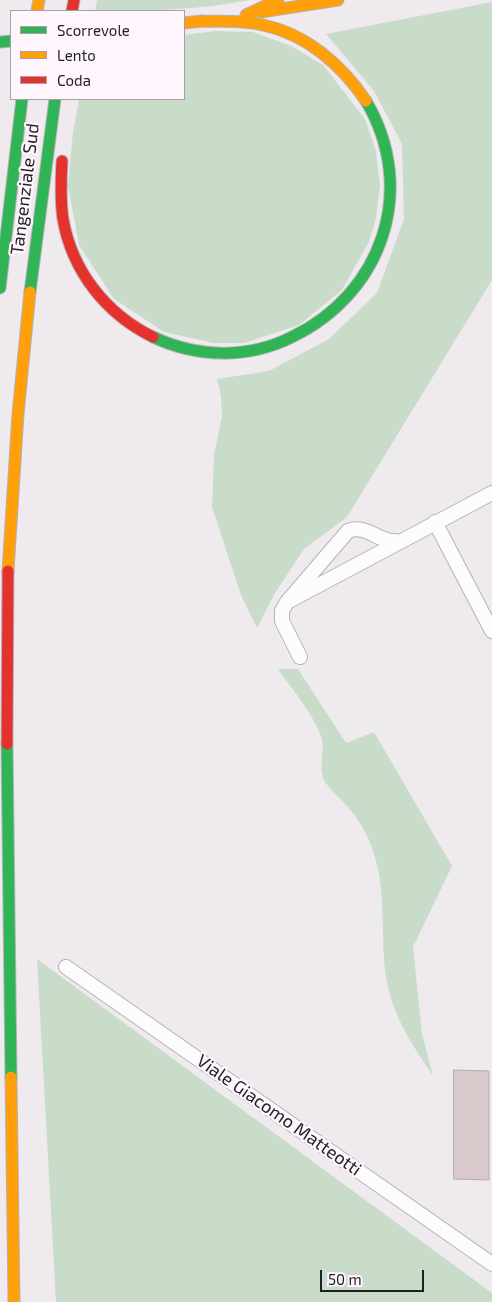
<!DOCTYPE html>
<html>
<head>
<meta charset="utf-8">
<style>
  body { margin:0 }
  #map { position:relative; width:492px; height:1302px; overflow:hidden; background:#efeaee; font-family:"Exo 2",sans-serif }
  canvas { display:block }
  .legend { position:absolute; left:10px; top:10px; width:175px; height:90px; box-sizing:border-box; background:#fef5fd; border:1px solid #a69fa5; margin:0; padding:6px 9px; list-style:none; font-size:15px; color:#221f22 }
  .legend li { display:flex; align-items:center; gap:10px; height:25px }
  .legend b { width:25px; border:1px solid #a69fa5 }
  .scale { position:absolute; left:320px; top:1270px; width:104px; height:22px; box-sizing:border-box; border:2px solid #221f22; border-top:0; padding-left:6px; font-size:15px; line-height:18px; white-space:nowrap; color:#221f22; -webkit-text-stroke:4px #fef5fd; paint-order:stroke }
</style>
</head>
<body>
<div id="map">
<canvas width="492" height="1302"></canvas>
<ul class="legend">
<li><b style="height:6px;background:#30b455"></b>Scorrevole</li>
<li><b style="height:6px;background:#ff9f0a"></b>Lento</li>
<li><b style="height:6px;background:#e5322d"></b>Coda</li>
</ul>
<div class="scale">50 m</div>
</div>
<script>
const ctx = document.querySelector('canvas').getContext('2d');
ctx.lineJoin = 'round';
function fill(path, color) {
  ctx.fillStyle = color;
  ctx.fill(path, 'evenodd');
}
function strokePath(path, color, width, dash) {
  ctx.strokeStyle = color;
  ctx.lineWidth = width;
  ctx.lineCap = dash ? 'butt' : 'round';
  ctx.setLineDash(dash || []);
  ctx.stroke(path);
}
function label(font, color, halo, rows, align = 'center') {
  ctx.font = font + ' "Exo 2",sans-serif';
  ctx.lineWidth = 4.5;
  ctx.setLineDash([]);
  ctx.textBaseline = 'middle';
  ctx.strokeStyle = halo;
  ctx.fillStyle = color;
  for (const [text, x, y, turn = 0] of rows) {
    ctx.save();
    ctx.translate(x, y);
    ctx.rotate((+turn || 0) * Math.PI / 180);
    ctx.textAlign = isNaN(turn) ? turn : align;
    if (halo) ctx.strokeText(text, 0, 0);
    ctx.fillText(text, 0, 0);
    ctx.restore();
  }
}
fill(new Path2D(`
  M97 0H250C199 10 147 11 95 11Z
  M492 2V280L347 517 304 549 275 593 257 628 241 595 212 507 214 455 222 416 221 396 217 379 269 371 329 339 377 293 404 219 402 144 374 91 326 34Z
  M215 31 253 32 291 46 323 65 365 119 376 151 380 186 376 218 369 242 342 290 299 325 244 343H214L164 332 114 299 79 245 68 186 73 132 79 99H184V35Z
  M278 669H298L346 743 374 732 452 866 413 947 422 1034 433 1076C414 1047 393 1017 387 982 380 944 386 903 377 865 372 843 362 822 346 805 341 799 327 787 324 780 318 767 325 752 322 739 315 716 292 689 278 669Z
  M37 959 492 1293V1302H56Z`), '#c9dcc9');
const building = new Path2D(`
  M454 1070 489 1071V1180L454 1179Z`);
fill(building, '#dac9ca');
strokePath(building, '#b0abad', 1);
const street = new Path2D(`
  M435 522 492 631
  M287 602 492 493
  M300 657 282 621V611L287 602 348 531C363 525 373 536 387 540 391 541 395 541 399 542
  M66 967 492 1264`);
const fast = new Path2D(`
  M0 42 11 41
  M0 288 22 99
  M30 292 55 99
  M153 337C198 358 248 359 292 337 383 293 418 189 366 101
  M7 744 11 1077`);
const slow = new Path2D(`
  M37 11 39 0
  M261 12 338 0
  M246 15 278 0
  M202 21C222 22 243 20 263 25 306 34 342 65 366 101
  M184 23 202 21
  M8 571 18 414 30 292
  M11 1077 14 1302`);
const jam = new Path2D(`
  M72 11 74 0
  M62 161C61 180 60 200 63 219 72 271 106 314 153 337
  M7 744 8 571`);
strokePath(street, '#b6b3b6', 16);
strokePath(fast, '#b6b3b6', 13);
strokePath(slow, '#b6b3b6', 13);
strokePath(jam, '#b6b3b6', 13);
strokePath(street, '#fdfcfc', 14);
strokePath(fast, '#30b455', 11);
strokePath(slow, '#ff9f0a', 11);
strokePath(jam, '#e5322d', 11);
label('18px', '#221f22', '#fef5fd', [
  ["Tangenziale Sud",25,189,-83],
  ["Viale Giacomo Matteotti",279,1115,35]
]);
</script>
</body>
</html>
